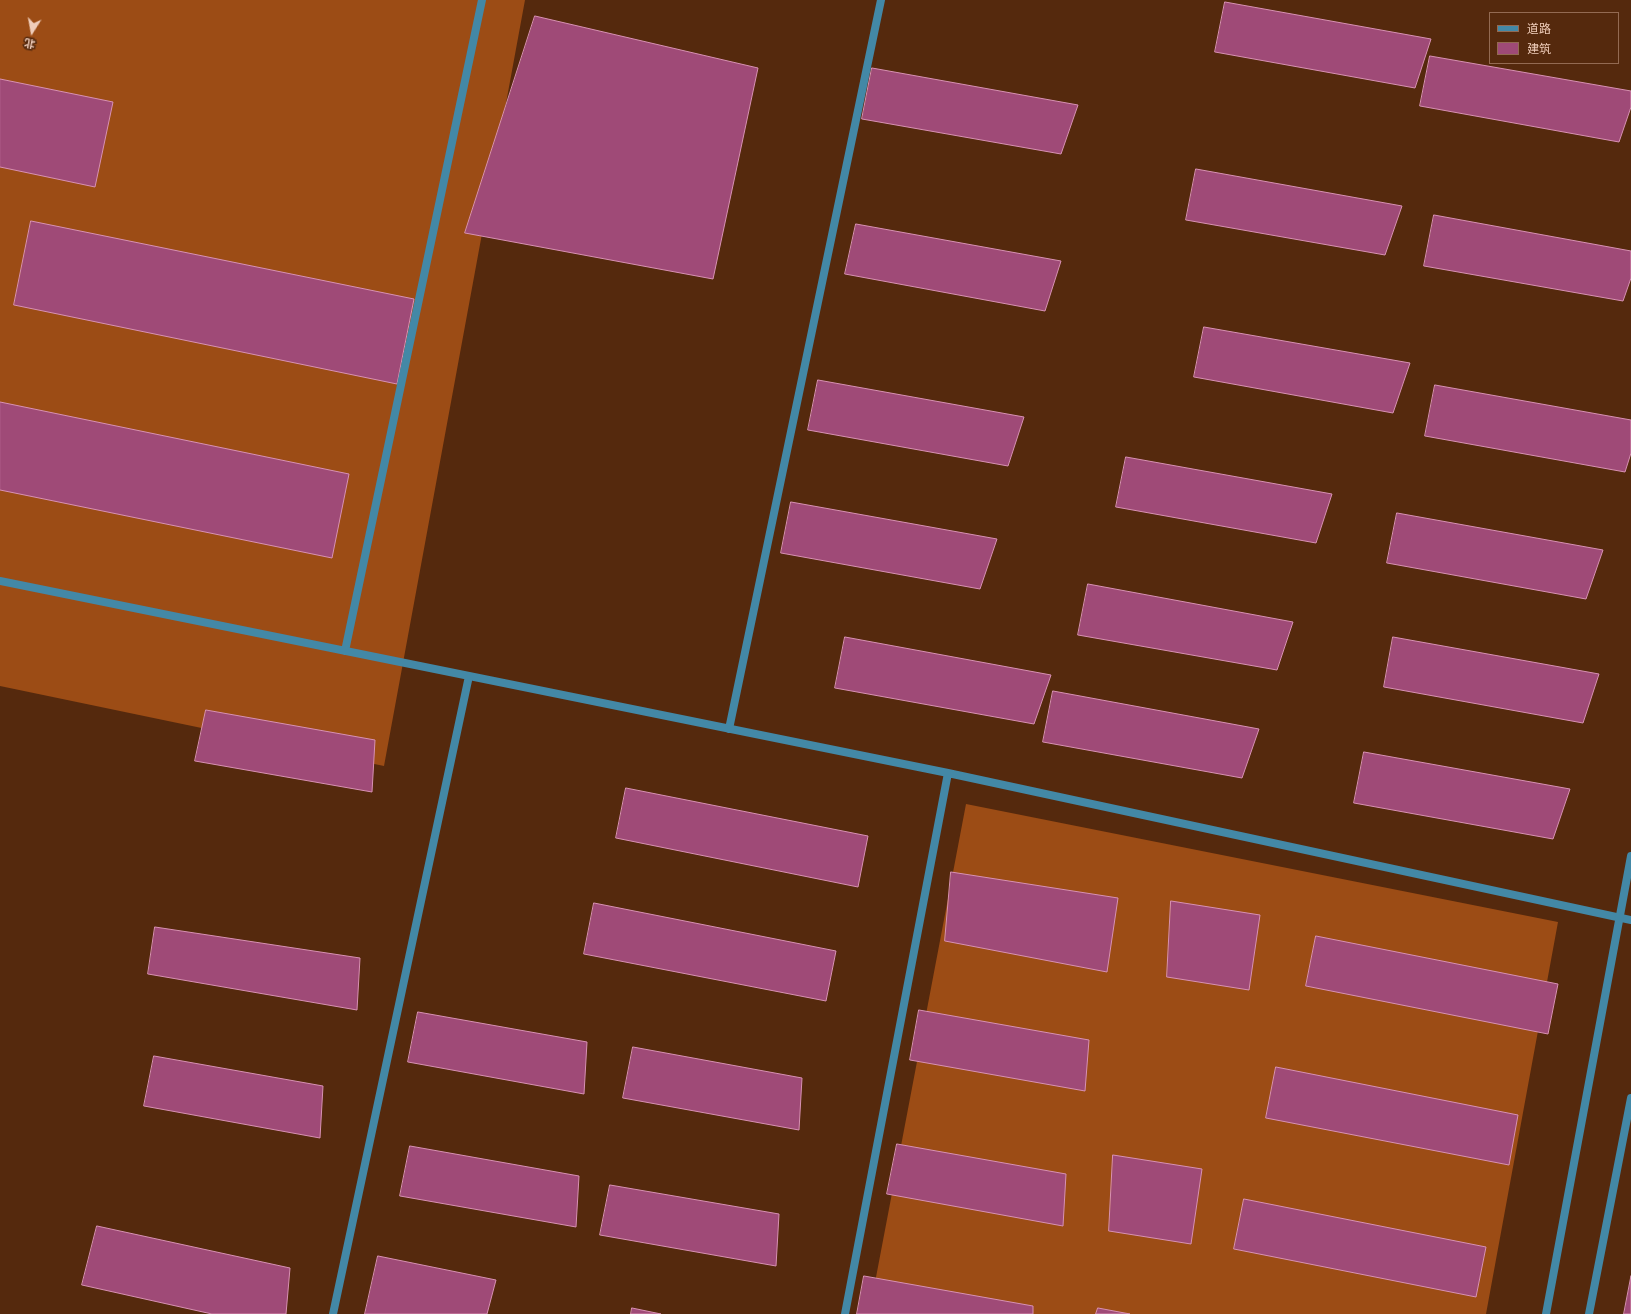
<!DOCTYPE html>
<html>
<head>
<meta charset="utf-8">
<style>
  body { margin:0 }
  #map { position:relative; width:1631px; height:1314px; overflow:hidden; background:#55290d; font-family:"Noto Serif","Noto Sans SC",serif }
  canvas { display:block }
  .legend { position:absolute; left:1489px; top:12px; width:130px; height:52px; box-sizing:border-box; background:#55290d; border:1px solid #936a52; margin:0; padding:5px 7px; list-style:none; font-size:12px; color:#efccb9 }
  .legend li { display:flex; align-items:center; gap:8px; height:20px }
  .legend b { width:20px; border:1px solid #936a52 }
  .north { position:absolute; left:12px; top:12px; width:40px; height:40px; -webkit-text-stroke:3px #55290d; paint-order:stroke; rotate:191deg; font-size:11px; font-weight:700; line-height:16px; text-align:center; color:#efccb9 }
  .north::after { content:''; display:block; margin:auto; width:14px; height:18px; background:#efccb9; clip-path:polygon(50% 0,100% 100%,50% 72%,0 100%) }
</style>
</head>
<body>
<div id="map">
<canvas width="1631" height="1314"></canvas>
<ul class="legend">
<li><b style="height:5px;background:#4388a6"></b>道路</li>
<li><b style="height:11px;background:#9f4a77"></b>建筑</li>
</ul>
<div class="north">北</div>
</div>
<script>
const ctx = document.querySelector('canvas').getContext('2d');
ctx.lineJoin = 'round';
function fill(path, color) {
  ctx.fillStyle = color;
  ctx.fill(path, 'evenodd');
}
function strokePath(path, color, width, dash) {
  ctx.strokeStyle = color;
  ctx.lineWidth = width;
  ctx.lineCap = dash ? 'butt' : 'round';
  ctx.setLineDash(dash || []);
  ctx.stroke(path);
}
fill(new Path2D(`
  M0 0H525L384 766 0 686Z
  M966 804 1558 922 1486 1314H869Z`), '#9c4c15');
const building = new Path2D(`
  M1225 2 1431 39 1415 88 1215 52Z
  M535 16 758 68 713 279 465 233Z
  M1430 56 1631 91V107L1619 142 1420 106Z
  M872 68 1078 105 1061 154 862 119Z
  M0 79 113 102 95 187 0 167Z
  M1196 169 1402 206 1385 255 1186 220Z
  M1434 215 1631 251V278L1623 301 1424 266Z
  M31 221 414 299 397 384 14 305Z
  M856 224 1061 261 1045 311 845 274Z
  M1204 327 1410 363 1393 413 1194 377Z
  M818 380 1024 417 1008 466 808 430Z
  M1435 385 1631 420V453L1625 472 1425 436Z
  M0 402 349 474 332 558 0 490Z
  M1126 457 1332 494 1316 543 1116 507Z
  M791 502 997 539 980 589 781 553Z
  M1397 513 1603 550 1586 599 1387 563Z
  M1088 584 1293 622 1277 670 1078 635Z
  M845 637 1051 675 1034 724 835 688Z
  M1393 637 1599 674 1583 723 1384 687Z
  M1053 691 1259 729 1242 778 1043 742Z
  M206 710 375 740 372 792 195 761Z
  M1364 752 1570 789 1553 839 1354 803Z
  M626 788 868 836 858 887 616 838Z
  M951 872 1118 898 1107 972 945 941Z
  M1171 901 1260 915 1249 990 1167 977Z
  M594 903 836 951 826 1001 584 954Z
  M155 927 360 958 357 1010 148 974Z
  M1316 936 1558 984 1548 1034 1306 986Z
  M919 1010 1089 1040 1085 1091 910 1060Z
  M418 1012 587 1042 584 1094 408 1062Z
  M633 1047 802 1078 799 1130 623 1098Z
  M154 1056 323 1086 320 1138 144 1106Z
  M1276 1067 1518 1115 1509 1165 1266 1118Z
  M897 1144 1066 1174 1063 1226 887 1194Z
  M410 1146 579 1176 576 1227 400 1196Z
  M1113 1155 1202 1169 1191 1244 1109 1231Z
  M610 1185 779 1214 776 1266 600 1235Z
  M1244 1199 1486 1247 1476 1297 1234 1249Z
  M97 1226 290 1268 286 1314H212L82 1285Z
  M378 1256 496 1280 487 1314H365Z
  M864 1276 1033 1306V1314H857Z
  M1631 1276V1314H1624Z
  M632 1308 661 1314H631Z
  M1098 1308 1130 1314H1096Z`);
fill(building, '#9f4a77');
strokePath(building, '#d891b3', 1);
strokePath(new Path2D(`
  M0 581 948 773 1631 920
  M345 651 482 0
  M729 729 881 0
  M333 1314 469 676
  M845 1314 948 773`), '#4388a6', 8);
strokePath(new Path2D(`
  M1546 1314 1631 856
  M1589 1314 1631 1098`), '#4388a6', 8);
</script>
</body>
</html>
